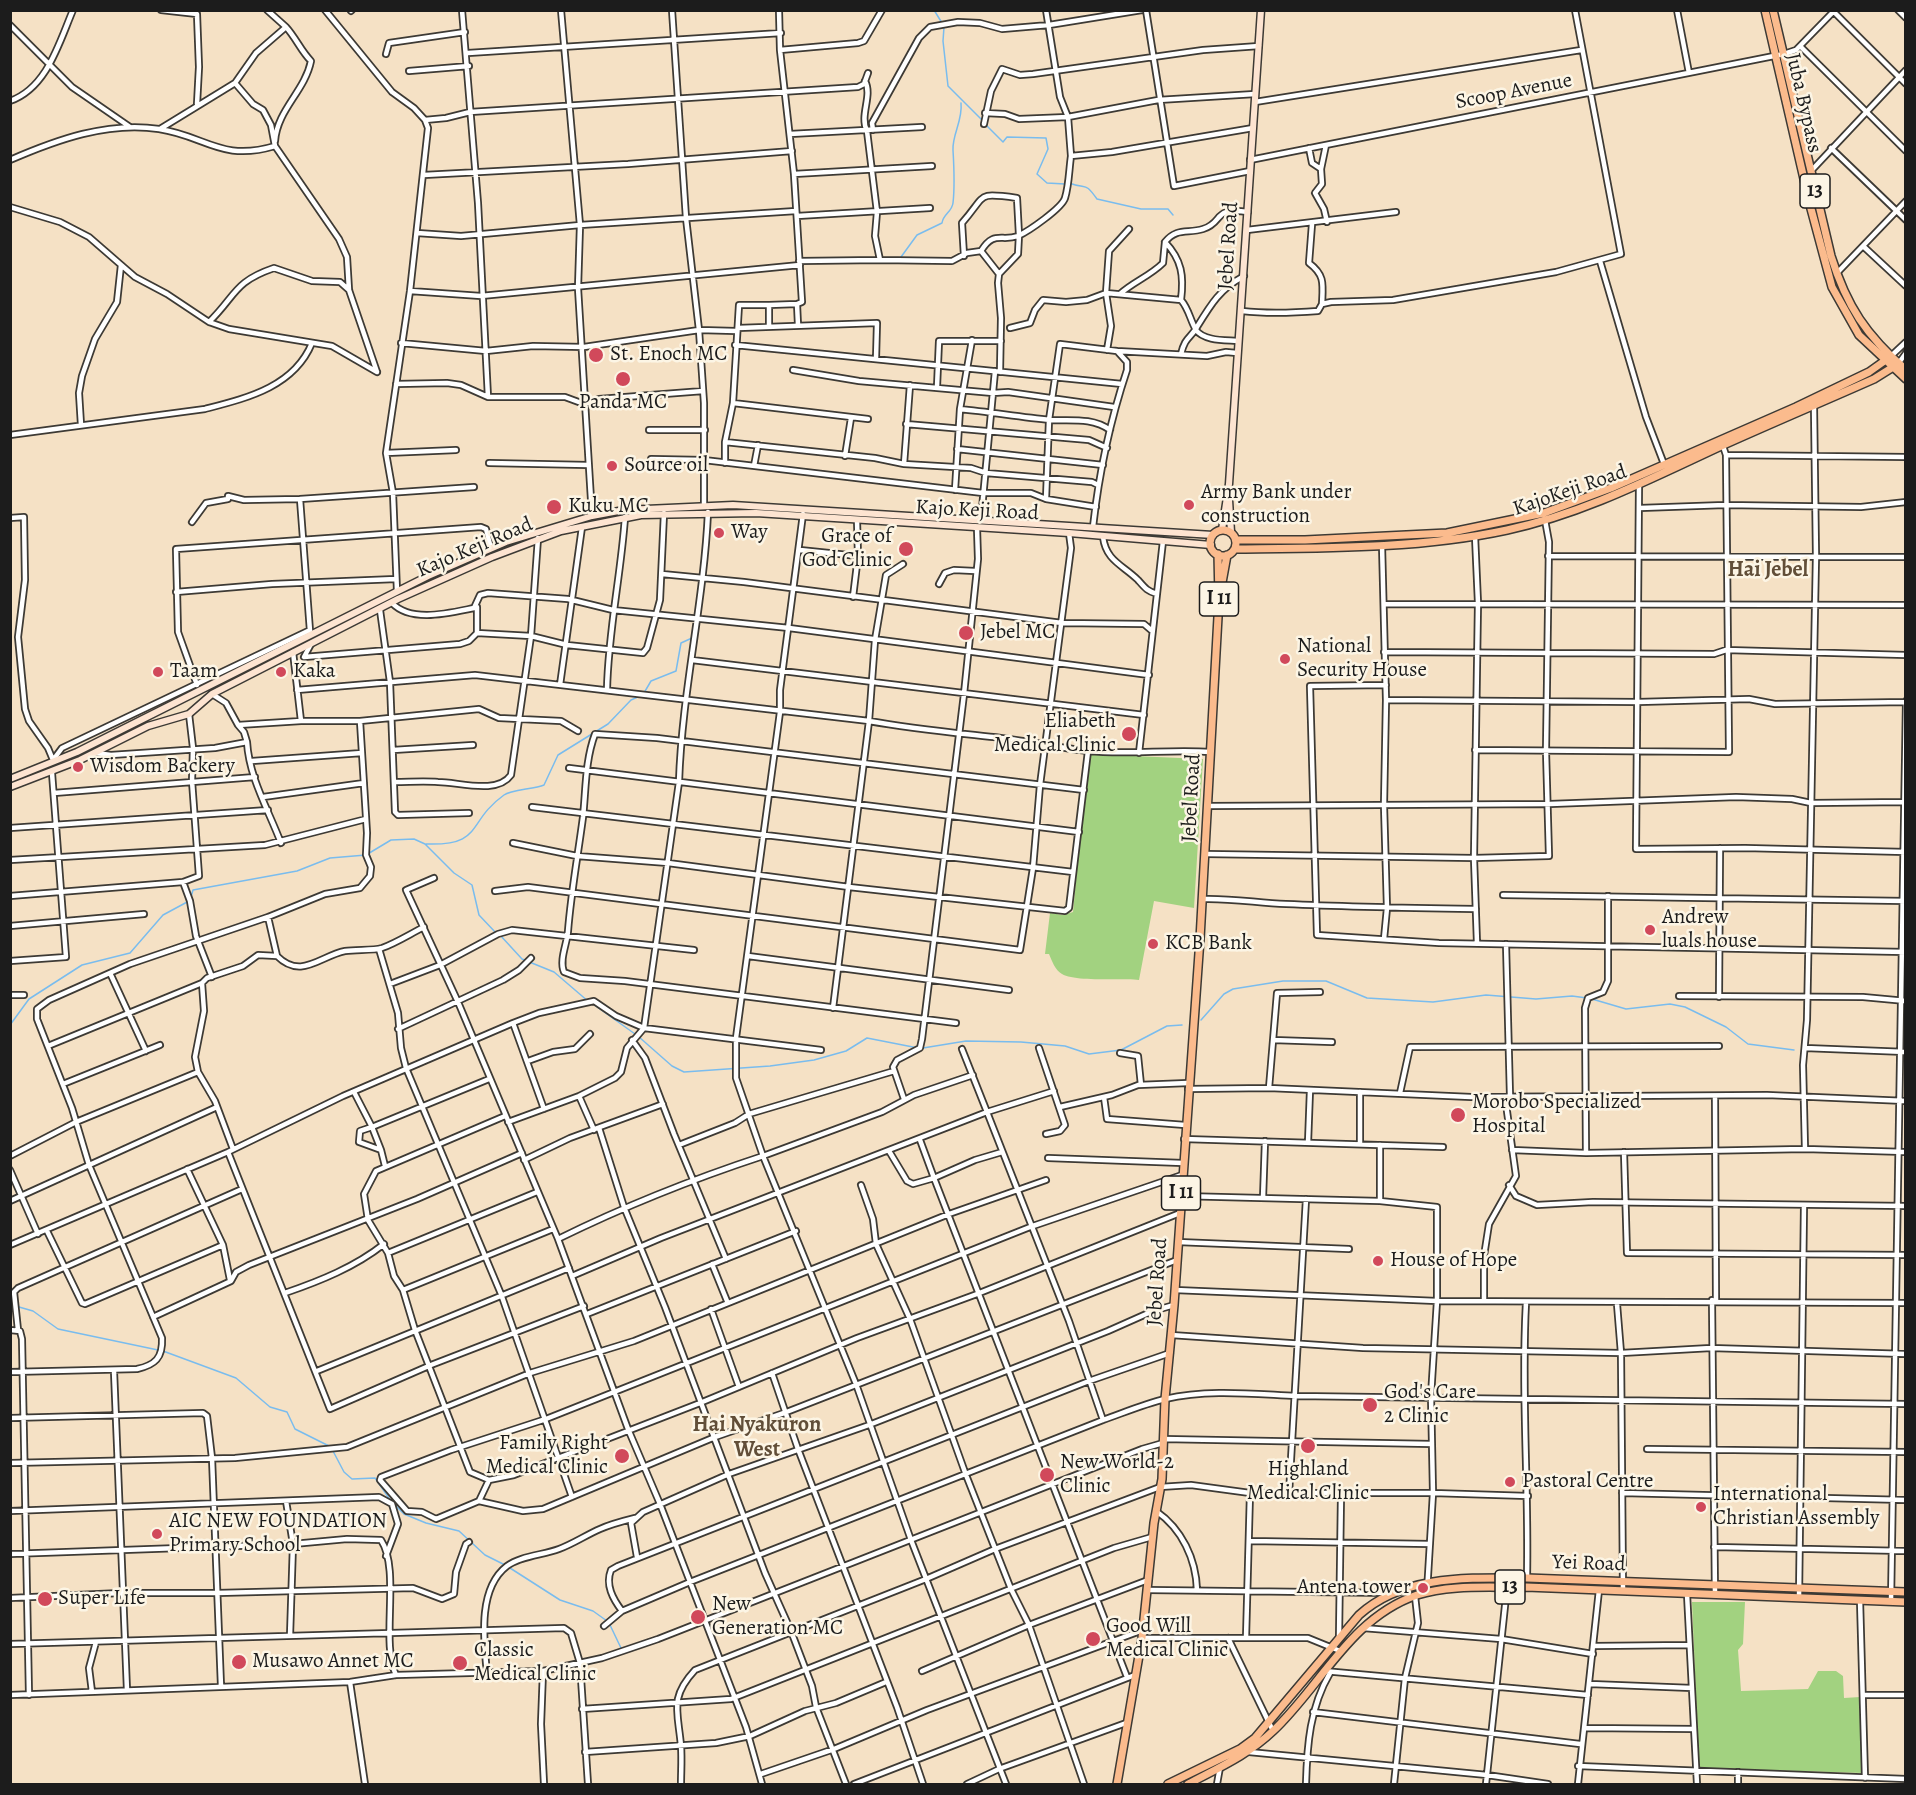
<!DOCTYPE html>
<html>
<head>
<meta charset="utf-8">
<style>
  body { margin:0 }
  #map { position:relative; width:1916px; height:1795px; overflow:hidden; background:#f5e1c5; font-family:Alegreya,serif }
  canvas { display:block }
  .frame { position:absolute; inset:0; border:12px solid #1c1c1c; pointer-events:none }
</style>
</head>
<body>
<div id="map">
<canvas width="1916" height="1795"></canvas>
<div class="frame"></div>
</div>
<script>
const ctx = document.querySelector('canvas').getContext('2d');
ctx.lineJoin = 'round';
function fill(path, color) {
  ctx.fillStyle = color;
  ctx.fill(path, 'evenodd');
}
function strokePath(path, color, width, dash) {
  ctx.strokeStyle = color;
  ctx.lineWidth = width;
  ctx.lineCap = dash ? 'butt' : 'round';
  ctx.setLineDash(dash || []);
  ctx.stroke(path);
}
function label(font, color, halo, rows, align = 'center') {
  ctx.font = font + ' Alegreya,serif';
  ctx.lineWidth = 5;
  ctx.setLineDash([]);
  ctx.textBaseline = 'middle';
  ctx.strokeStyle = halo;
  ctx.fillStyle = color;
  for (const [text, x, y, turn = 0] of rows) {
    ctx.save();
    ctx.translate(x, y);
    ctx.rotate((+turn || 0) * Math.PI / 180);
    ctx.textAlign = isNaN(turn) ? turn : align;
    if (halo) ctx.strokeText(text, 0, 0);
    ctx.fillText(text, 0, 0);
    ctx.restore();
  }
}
fill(new Path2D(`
  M1088 754 1203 759 1194 908 1154 901 1139 980C1121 978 1075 982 1062 974 1055 970 1052 961 1049 954H1045L1050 913 1063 915 1073 912Z
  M1692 1602H1745L1743 1644 1738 1650 1741 1691 1808 1689 1818 1671H1836L1843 1676 1844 1698 1860 1697 1863 1773 1699 1768Z`), '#a2d280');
strokePath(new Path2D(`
  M934 10 942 23
  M944 27 943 41 948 86 982 120
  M985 124 1003 142 1007 137 1046 138 1048 149 1037 174 1047 183 1065 184
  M1069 183C1088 190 1084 181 1097 199L1141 209H1168L1173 215
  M901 257 917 235 942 223C943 214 952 212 953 203 955 186 954 167 953 150 952 135 963 120 961 103
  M703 617 726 619
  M644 693 651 681 676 671 681 643 692 638
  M426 844C484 846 466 822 504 795 511 790 534 789 544 785L558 755 608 724 631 700 640 696
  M191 897 193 890 297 871 330 858 366 855 391 840 414 839 425 844 454 873 472 885 479 915 496 933
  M500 935 522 959 554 972 589 1002
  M1592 999 1626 1009 1670 1004 1685 1007 1726 1027 1748 1044 1794 1050
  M593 1004 635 1034
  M1201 1020 1224 994 1233 989 1283 981H1326L1367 998 1433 1002 1486 995 1536 999 1572 996 1587 998
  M10 1025 29 999 82 965 130 953 163 915 189 901
  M639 1037 672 1066 684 1072 770 1066 814 1060 846 1051 867 1038 918 1048
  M923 1048 966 1041 1021 1042 1065 1046 1089 1054 1121 1050 1167 1026 1182 1025
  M19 1307 33 1311 58 1329 158 1350
  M163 1351 236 1378 270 1407 287 1412 295 1429 331 1447
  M333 1451 344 1472 352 1479 375 1478 391 1501
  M394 1504 404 1514 426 1523 459 1531 485 1555 505 1565
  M510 1568 560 1600 593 1611 607 1621
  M610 1625 621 1648`), '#79bcee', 1.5);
const minor = new Path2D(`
  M161 10 197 14 199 67 197 104
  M267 10 286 27 256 53 235 83 253 104 263 110 271 125 275 146
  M325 10 392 92 414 108 425 120 428 128 410 291 386 453 393 493 397 591
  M462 10 478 203 488 397
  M561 10 580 225 578 288 592 516
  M672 10 686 218 699 330 704 403V504
  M779 10 780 50 794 174 802 302 797 304 798 325
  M1046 10 1060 97 1068 117 1071 156 1112 152 1253 128
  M1146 10 1174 186 1250 171
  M1677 10 1689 73
  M1832 10 1906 84
  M1898 10 1906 18
  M351 11 352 10
  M10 25 72 87 130 127
  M1800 46 1906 151
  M780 50 858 43 864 41 882 10
  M468 53 781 33
  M386 54 389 43 465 32
  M409 71 469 66
  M10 101C47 88 59 43 73 10
  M1255 102 1581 50
  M985 113 1005 114 1019 119 1068 117 1158 100 1255 94
  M425 120 446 118 470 112 858 87 864 84 868 73
  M984 124 991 91 1002 69 1020 75 1033 74 1203 50 1259 46
  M160 129 235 83
  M873 130 872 123 919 38 930 27 958 22 980 23 1002 29 1049 25 1142 10
  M790 134 922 127
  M275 141C277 110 305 91 311 61 301 51 296 38 286 27
  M1326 145 1321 169 1322 184 1315 193 1324 209 1327 222
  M1309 148 1312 163 1321 169
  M1831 148 1906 220
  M10 160C56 140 108 121 159 129 206 136 221 162 275 146L339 239 347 257 349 290 377 372
  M1250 160 1784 54 1796 50 1835 10
  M1811 171 1906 70
  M794 174 932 166
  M424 175 628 164 792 151
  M10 207 60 222 89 237 135 277 167 294 209 322 229 329 332 346 377 372
  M797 216 930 208
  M1312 224 1309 263C1325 275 1323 284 1322 304
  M1247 230 1396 212
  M417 233 461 236 580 225 796 211
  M1165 242C1182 260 1184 276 1181 300
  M1863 246 1906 286
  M981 251C994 230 1001 242 1018 236 1029 231 1062 208 1065 198 1069 185 1069 170 1071 156
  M964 256 962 223C987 195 975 192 1017 198L1019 235 1018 254 999 274 998 283 1001 318 1000 372
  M880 260 952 261 967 253 981 251 999 274
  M799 261 880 260 875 236 877 212 867 131C859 115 873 96 865 81
  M1600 261 1646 417 1664 464
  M1837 273 1906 201
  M410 291 481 296 800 265
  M1120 294C1133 282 1150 276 1163 263L1165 242C1177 227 1188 234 1203 229 1225 222 1211 207 1248 212
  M1242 311C1268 314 1292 313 1318 311L1322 304 1331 302 1393 300 1556 272 1621 254 1575 10
  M209 322C236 296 233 282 274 268L312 281 340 282 349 290
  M769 326V305L797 304
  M738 328 877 323 876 359
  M1010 328 1030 323 1035 310 1043 300 1066 302 1087 300 1106 293 1181 300C1189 309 1190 320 1196 330 1204 341 1225 340 1237 341
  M401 343 486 351 533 346 584 347 699 330 736 331
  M735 345 1122 384
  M1107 350 1111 326 1106 293 1109 251 1129 229
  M1117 351 1207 356 1226 352 1237 353
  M1181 354C1185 337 1190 339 1197 327 1211 304 1220 289 1244 276
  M1890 357 1906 342
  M1898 364 1906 353
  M793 370 859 381 993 393 1008 392 1114 407
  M396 384 447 383 461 385 488 397H565L584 404 599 399 703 391
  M937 387 939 341H1001
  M733 403 868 419
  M960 409C990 412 1020 417 1050 420 1070 421 1092 417 1110 430
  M906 424 1089 440 1107 448
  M81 425 79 393 82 376 95 339 117 302 121 265
  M649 430H705
  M10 435 205 409C247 398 294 387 312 343
  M725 442 875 458 904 464 971 468 986 473 1092 482 1098 485
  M1723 446 1726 455 1906 457
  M957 449 1103 465
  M386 453 456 450
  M845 456 851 418
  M651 459 704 460 983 493H1031L1046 499 1096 507
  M489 463 588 465
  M725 463V442L733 403 739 305H769
  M904 464 910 385
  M754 466 758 445
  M1639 485 1636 849 1745 848 1906 852
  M955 490 960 409 972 340
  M300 499 310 631
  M1046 499 1049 420 1060 344 1117 351 1127 362V370C1110 421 1099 473 1093 527
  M1640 508 1725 505 1861 507 1906 502
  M10 518 24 517 25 580 18 637 25 709 29 721 48 748 53 760
  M981 519 995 371
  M192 522 206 503 228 499V496L244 500 300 499 474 487
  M1475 536 1478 603 1474 858 1477 943
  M1103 537C1106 561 1123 565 1138 580 1145 588 1147 591 1157 594
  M1382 545 1386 700 1384 805 1387 908 1384 939
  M800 550 858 556
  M1548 556 1906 557
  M662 574 744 582 1062 623 1144 624 1151 630
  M939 584 945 573 954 570 975 571
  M176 592 272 584 396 579
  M853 597 858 556 857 520
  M392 603C411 623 449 613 474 608L480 595 488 593 568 599 613 610 789 628 1149 675
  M1384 604 1906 605
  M477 607V633
  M380 610 390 682 395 812 398 815 469 813
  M311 644 304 657 460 644 469 641 477 633 531 636 567 645 643 653 647 648 660 600 664 513
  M1384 652 1714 654 1726 650 1906 655
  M692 660 1144 715
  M197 685 178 632 176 549 481 527 486 529 491 548
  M560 685 582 527
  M1386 685 1310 686 1317 935 1439 943 1906 952
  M297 690 475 675 869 721C913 729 957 733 1001 738 1030 741 1059 748 1088 751 1129 755 1170 749 1211 752
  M607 690C608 632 621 575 625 517
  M212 694 226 703 238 725 301 721
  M1386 700 1638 702 1749 699 1775 704 1906 702
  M360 721 479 709 499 718 561 721 578 731
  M238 725 244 732 247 742
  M393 750 473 745
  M1475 750 1729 752 1726 455
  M96 753 111 755 215 748 247 742C249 777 268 809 281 843
  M1139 753 1163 541
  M53 760 62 748 310 630
  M252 761 362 753
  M569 768 1079 832
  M395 782C409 782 424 781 438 782 459 782 497 795 511 775L531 636 538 538
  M54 793 255 777
  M263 797 364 783
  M1208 806 1550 804 1736 797 1792 799 1811 803 1906 802
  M532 807 1073 872
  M10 828 268 810
  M513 843 577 856 668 863 849 887 1065 911 1069 908 1088 751
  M1206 854 1474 858 1549 856 1546 751 1549 542 1545 520
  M10 860 265 845 366 819
  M434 878 406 890 458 1002 558 1239 628 1429 660 1504 746 1727 762 1784
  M183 882 190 901 196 936 212 977
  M495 891 528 887 1020 950 1033 868 1040 785 1071 548 1069 533
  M1503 895 1906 901
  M10 896 183 882 199 876 192 781 193 748 189 714
  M1203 899C1231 898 1258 903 1286 904 1349 907 1413 908 1476 909
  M10 926 144 914
  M1506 944 1510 1096
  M379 949 398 1013 401 1048 406 1068 501 1294 572 1497
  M277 956 268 917 325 894 360 888 370 876 371 867 366 855 367 833 360 721H301L293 652
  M748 956 1009 990
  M10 961 66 957 52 773
  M110 973 146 1051
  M202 983 204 1011 195 1057 198 1072 215 1101 233 1149
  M390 984 440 965 498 934 512 930 694 950
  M10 995H24
  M1679 996 1863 997 1906 1001
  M1719 997 1720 848
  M833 1008 869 721 875 640 886 575 903 564
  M513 1023 544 1109
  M956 1023 625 981 580 978 564 972C559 960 567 944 568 931 571 893 578 855 583 817 586 789 585 761 595 734L657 738 1084 790
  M398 1029 503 980 519 970 531 958
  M632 1040 645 1058 674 1134 726 1259
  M1273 1040 1332 1042
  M48 1046 202 983 207 978 243 966 258 955 277 956C301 980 320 956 345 951 356 949 372 951 382 948 396 943 410 934 424 927
  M1039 1048 1065 1125 1060 1131 1046 1134
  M1805 1048 1906 1052
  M962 1049 987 1112 1054 1091
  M1120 1053 1138 1056 1141 1085
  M528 1061 553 1052 575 1049 590 1034
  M973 1075 914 1095 882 1112 763 1156 856 1384 911 1540 1006 1784
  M63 1084 160 1045
  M1269 1088 1277 993 1320 992
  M1188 1089 1269 1088 1471 1097 1767 1095 1906 1101
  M354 1092 372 1127 360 1131 359 1142 381 1150 385 1166
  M1400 1093 1410 1047 1719 1046
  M579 1096 594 1130
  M1715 1096 1716 1300
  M1104 1097 1107 1119 1185 1125
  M904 1099 893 1067 897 1060 920 1048 922 1039 964 694 978 559 977 528
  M1060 1107 1112 1095 1138 1085 1188 1083
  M505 1116 376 1171 364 1194 368 1220 388 1253 394 1276 403 1290 415 1330 470 1472 489 1480 514 1475 700 1403 857 1338 977 1294 1180 1213
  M508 1122 579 1096 615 1078 621 1072 627 1048 644 1028 679 782C682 691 704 602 708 512
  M599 1128 624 1207 665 1307 765 1573 791 1631 812 1686 816 1707 846 1784
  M1184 1139 1443 1147
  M1308 1143 1310 1090
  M1360 1144V1092
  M679 1145 735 1123 749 1114 894 1071
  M1805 1149 1803 1065 1807 1020 1816 556 1814 406
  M381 1150 372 1127 489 1079
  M1512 1150 1586 1153 1805 1149 1906 1152
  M889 1151 907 1181 913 1184 934 1178 920 1140
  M228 1152 330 1409 431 1365 584 1306
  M1002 1152 975 1160 934 1178 1127 1677
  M1624 1152 1627 1253 1906 1255
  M1586 1153 1585 1008 1588 998 1603 992 1608 981V896
  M10 1156 76 1122 198 1072
  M1048 1158 1183 1163
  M524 1160 570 1138 663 1104
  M187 1169 223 1245 230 1280
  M10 1170 38 1234
  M861 1185 873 1219 876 1244 910 1319 966 1475 1011 1589 1029 1625 1084 1784
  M1509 1185 1516 1196 1537 1205 1593 1202 1906 1206
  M1181 1196 1380 1201 1437 1207V1301L1431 1396 1433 1493 1427 1592
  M1263 1198 1265 1141
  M10 1201 217 1107
  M1380 1201V1145
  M47 1231 82 1303 85 1304 223 1245
  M558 1239C625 1206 693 1179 763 1156L736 1078V1038L780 712V690L803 514
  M1178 1242 1349 1249
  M10 1245 228 1152 343 1096 513 1023 539 1013 594 1001 616 1016 644 1028 821 1050
  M388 1253 537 1192
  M1177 1260 784 1413 715 1437 543 1509 523 1511 479 1501 436 1519 422 1512 407 1511 380 1480 381 1477 451 1450 546 1419 1030 1227 1182 1175
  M712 1264 727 1301
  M572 1276 661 1238 987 1112 1069 1321 1103 1420
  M403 1290 553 1229
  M1175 1290 1437 1301 1906 1303
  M285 1293C320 1281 355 1267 384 1244
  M1712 1300 1715 1594
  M1484 1301V1256L1489 1224 1516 1176 1505 1097
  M1526 1302C1521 1394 1529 1486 1527 1578
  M1617 1304 1621 1353 1623 1591
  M711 1309 739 1387
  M587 1314 796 1231
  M153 1317 231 1281 236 1272 249 1265 417 1199 522 1153
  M10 1330 20 1331 22 1339 29 1695
  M18 1330 14 1292 18 1288 242 1189
  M1171 1335 1363 1348 1621 1353 1711 1348 1906 1354
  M114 1371 127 1690
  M317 1371 569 1268
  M10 1372 137 1369C155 1365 163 1358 162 1338L89 1165 72 1108 37 1019V1009L49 1000 130 964 268 917
  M772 1373 798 1449 897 1707 923 1784
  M10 1418 203 1413 207 1416 212 1458 221 1686
  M1163 1439 1432 1444
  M1647 1449 1906 1452
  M10 1463 235 1458 347 1447 530 1373 634 1341 949 1214 1046 1180
  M1622 1493 1906 1500
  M1289 1494 1306 1199
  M479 1501 489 1480
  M10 1511 379 1497 392 1504 398 1524 386 1556
  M1156 1511C1182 1529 1196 1559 1197 1590
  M1250 1541 1430 1544
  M1714 1547 1906 1551
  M10 1554 293 1544 286 1501
  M637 1557 631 1523 643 1512 729 1474 869 1425 1108 1331 1153 1311 1174 1305
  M1148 1590 1391 1593
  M1687 1594 1697 1784
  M10 1598 121 1593H217L413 1588 442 1599 454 1594 456 1572 466 1544 469 1542
  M1799 1598 1804 1205
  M1860 1600 1865 1778
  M1891 1601 1906 701
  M622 1611C613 1599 605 1585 611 1570L618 1566 1089 1381 1170 1353
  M604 1626 622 1611 690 1582 1103 1420C1123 1413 1144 1404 1165 1399 1208 1389 1252 1394 1296 1396L1906 1404
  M1363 1628 1501 1639 1593 1654
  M290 1636 293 1544 347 1539 381 1540C401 1570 380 1643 396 1675
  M1339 1637 1341 1495
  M1142 1638H1308L1340 1651
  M1228 1638 1273 1731
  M1246 1638 1250 1493
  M10 1644 564 1628 571 1633 580 1663 588 1784
  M1594 1646 1689 1645
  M543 1671 541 1724 544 1784
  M922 1671 1029 1625 1148 1580
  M1324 1671 1588 1695
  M487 1674C484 1641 477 1589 507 1566 520 1556 543 1555 559 1549 573 1544 586 1535 600 1529 611 1524 623 1521 635 1518
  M350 1682 365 1784
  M1590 1684 1692 1688
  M92 1692 89 1668 96 1642
  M10 1695 350 1682 396 1675 543 1671 602 1658 658 1639 1142 1449 1163 1443
  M1863 1695H1906
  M582 1709 731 1699 1114 1548 1152 1537
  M1313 1712 1580 1744
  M1585 1728 1694 1729
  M585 1752 716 1743 750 1736 805 1711 836 1703 886 1682
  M1249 1752 1487 1775 1548 1784
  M1578 1766 1906 1779
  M761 1774 834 1749 927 1710 1143 1630
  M681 1784C681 1772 682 1758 681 1746 678 1711 669 1698 695 1670L926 1579 995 1549 1160 1487 1191 1485 1250 1493H1433L1528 1496
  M854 1784 1135 1675
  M967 1784 999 1769 1126 1723
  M1217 1784 1220 1767
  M1306 1784C1307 1745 1310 1707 1330 1673
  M1394 1784 1405 1678 1418 1623 1415 1596
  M1486 1784 1507 1587
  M1578 1784 1599 1590
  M1738 1784V1772`);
const secondary = new Path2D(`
  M1229 500 1231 532
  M1222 530 1229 484 1261 10
  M10 779 77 752 428 576 506 542 592 516 624 510 733 505 1213 535
  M10 787 80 760 148 726 189 714 212 694 398 599 492 557 561 531 641 515 756 513 1069 533 1211 545`);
const primary = new Path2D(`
  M1765 10 1810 205 1832 287 1859 335 1906 379
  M1773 10 1831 256C1847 307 1866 335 1906 370
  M1210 543a13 13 0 1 1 26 0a13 13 0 1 1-26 0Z
  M1236 540H1305L1447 533 1544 513 1611 488 1796 407 1869 372 1890 357
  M1235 549C1325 548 1419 549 1507 530 1582 514 1650 479 1719 447 1770 424 1822 402 1874 379L1898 364
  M1218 554 1219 599 1227 555
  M1117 1784 1142 1638 1154 1523 1162 1479 1165 1399 1174 1305 1200 939 1219 599
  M1168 1784 1240 1749 1255 1738 1359 1615C1404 1574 1471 1578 1527 1578L1906 1592
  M1188 1784C1218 1768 1248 1755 1273 1731 1321 1686 1350 1618 1417 1595 1451 1584 1490 1588 1526 1587L1906 1602`);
strokePath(minor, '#3d3a35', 8);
strokePath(secondary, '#3d3a35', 9);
strokePath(primary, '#3d3a35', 10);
strokePath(minor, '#fff', 4.5);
strokePath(secondary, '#fde4d1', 6);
strokePath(primary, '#fbbb8d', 7);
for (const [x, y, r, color] of [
  [596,355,8,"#d1495b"],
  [623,379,8,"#d1495b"],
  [612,466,6,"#d1495b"],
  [1189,505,6,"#d1495b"],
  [554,507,8,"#d1495b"],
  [719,533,6,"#d1495b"],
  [906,549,8,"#d1495b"],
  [966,633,8,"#d1495b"],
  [1285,659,6,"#d1495b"],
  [158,672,6,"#d1495b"],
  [281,672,6,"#d1495b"],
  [1129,734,8,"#d1495b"],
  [78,767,6,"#d1495b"],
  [1650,930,6,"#d1495b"],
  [1153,944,6,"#d1495b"],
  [1458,1115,8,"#d1495b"],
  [1378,1261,6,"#d1495b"],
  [1370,1405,8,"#d1495b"],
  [1308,1446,8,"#d1495b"],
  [622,1456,8,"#d1495b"],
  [1047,1475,8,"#d1495b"],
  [1510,1482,6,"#d1495b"],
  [1701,1507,6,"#d1495b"],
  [157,1534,6,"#d1495b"],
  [1423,1588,6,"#d1495b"],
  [45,1599,8,"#d1495b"],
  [698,1617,8,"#d1495b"],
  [1093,1639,8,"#d1495b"],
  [239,1662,8,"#d1495b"],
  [460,1663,8,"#d1495b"]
]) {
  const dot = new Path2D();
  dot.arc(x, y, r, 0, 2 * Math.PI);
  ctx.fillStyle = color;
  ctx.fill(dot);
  strokePath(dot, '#fcf5e5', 2);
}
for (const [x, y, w] of [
  [1815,191,30],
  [1219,599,39],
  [1181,1193,39],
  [1510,1587,30]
]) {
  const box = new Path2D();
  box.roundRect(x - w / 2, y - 17, w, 34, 4.5);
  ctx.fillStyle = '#fcf5e5';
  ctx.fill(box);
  strokePath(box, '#1c1c1c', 1.5);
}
label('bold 20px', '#1c1c1c', null, [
  ["13",1815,191],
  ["I 11",1219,599],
  ["I 11",1181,1193],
  ["13",1510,1587]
]);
label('21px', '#1c1c1c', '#fcf5e5', [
  ["Scoop Avenue",1514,92,-11],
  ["Juba Bypass",1803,103,77],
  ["Jebel Road",1229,246,-86],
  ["KajoKeji Road",1570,491,-19],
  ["Kajo Keji Road",977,511,3],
  ["Kajo Keji Road",475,548,-23],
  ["Jebel Road",1192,798,-87],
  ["Jebel Road",1158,1282,-86],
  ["Yei Road",1589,1564,2]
]);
label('21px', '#1c1c1c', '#fcf5e5', [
  ["St. Enoch MC",610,355],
  ["Panda MC",623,403,"center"],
  ["Source oil",624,466],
  ["Army Bank under",1201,493],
  ["construction",1201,517],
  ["Kuku MC",568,507],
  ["Way",731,533],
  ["Grace of",892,537,"right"],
  ["God Clinic",892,561,"right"],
  ["Jebel MC",980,633],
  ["National",1297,647],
  ["Security House",1297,671],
  ["Taam",170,672],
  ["Kaka",293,672],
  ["Eliabeth",1116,722,"right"],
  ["Medical Clinic",1116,746,"right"],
  ["Wisdom Backery",90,767],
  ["Andrew",1662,918],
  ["luals house",1662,942],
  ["KCB Bank",1165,944],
  ["Morobo Specialized",1472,1103],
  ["Hospital",1472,1127],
  ["House of Hope",1390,1261],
  ["God's Care",1384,1393],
  ["2 Clinic",1384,1417],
  ["Family Right",608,1444,"right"],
  ["Medical Clinic",608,1468,"right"],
  ["New World-2",1060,1463],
  ["Clinic",1060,1487],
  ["Highland",1308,1470,"center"],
  ["Medical Clinic",1308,1494,"center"],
  ["Pastoral Centre",1522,1482],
  ["International",1713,1495],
  ["Christian Assembly",1713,1519],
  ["AIC NEW FOUNDATION",169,1522],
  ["Primary School",169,1546],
  ["Antena tower",1411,1588,"right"],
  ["Super Life",58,1599],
  ["New",712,1605],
  ["Generation MC",712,1629],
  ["Good Will",1106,1627],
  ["Medical Clinic",1106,1651],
  ["Classic",474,1651],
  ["Medical Clinic",474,1675],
  ["Musawo Annet MC",252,1662]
], 'left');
label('bold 22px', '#614e38', '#fcf5e5', [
  ["Hai Jebel",1768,571],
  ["Hai Nyakuron",757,1426],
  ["West",757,1451]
]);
</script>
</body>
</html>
